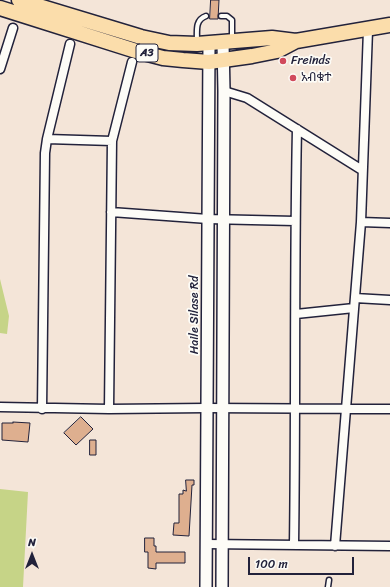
<!DOCTYPE html>
<html>
<head>
<meta charset="utf-8">
<style>
  body { margin:0 }
  #map { position:relative; width:390px; height:587px; overflow:hidden; background:#f4e5d8; font-family:Sriracha,sans-serif }
  canvas { display:block }
  .north { position:absolute; left:12px; top:535px; width:40px; height:40px; -webkit-text-stroke:3px #fdfcf7; paint-order:stroke; rotate:0deg; font-size:11px; font-weight:700; line-height:16px; text-align:center; color:#22223b }
  .north::after { content:''; display:block; margin:auto; width:14px; height:18px; background:#22223b; clip-path:polygon(50% 0,100% 100%,50% 72%,0 100%) }
  .scale { position:absolute; left:248px; top:557px; width:106px; height:18px; box-sizing:border-box; border:2px solid #22223b; border-top:0; padding-left:5px; font-size:12px; line-height:14px; white-space:nowrap; color:#22223b; -webkit-text-stroke:3px #fdfcf7; paint-order:stroke }
</style>
</head>
<body>
<div id="map">
<canvas width="390" height="587"></canvas>
<div class="north">N</div>
<div class="scale">100 m</div>
</div>
<script>
const ctx = document.querySelector('canvas').getContext('2d');
ctx.lineJoin = 'round';
function fill(path, color) {
  ctx.fillStyle = color;
  ctx.fill(path, 'evenodd');
}
function strokePath(path, color, width, dash) {
  ctx.strokeStyle = color;
  ctx.lineWidth = width;
  ctx.lineCap = dash ? 'butt' : 'round';
  ctx.setLineDash(dash || []);
  ctx.stroke(path);
}
function label(font, color, halo, rows, align = 'center') {
  ctx.font = font + ' Sriracha,"Noto Sans Ethiopic",sans-serif';
  ctx.lineWidth = 3.5;
  ctx.setLineDash([]);
  ctx.textBaseline = 'middle';
  ctx.strokeStyle = halo;
  ctx.fillStyle = color;
  for (const [text, x, y, turn = 0] of rows) {
    ctx.save();
    ctx.translate(x, y);
    ctx.rotate((+turn || 0) * Math.PI / 180);
    ctx.textAlign = isNaN(turn) ? turn : align;
    if (halo) ctx.strokeText(text, 0, 0);
    ctx.fillText(text, 0, 0);
    ctx.restore();
  }
}
fill(new Path2D(`
  M0 279 9 316 7 334 0 333Z
  M0 489 28 492 23 587H0Z`), '#c6d487');
const building = new Path2D(`
  M211 0H219L218 19H210Z
  M81 417 93 429 76 445 64 433Z
  M13 422 30 423 28 442 2 440V423H13Z
  M90 440H96V455H90Z
  M186 480H194V485H192L189 536 173 535 174 523H179V494H183V490L186 491Z
  M145 538H154V546H156V552H185V563H156V569L148 568V552H145Z`);
fill(building, '#deaf8f');
strokePath(building, '#22223b', 1);
const lane = new Path2D(`
  M221 16H227L232 20V39
  M197 41C197 30 195 20 206 16
  M328 587 329 580`);
const street = new Path2D(`
  M0 69 13 28
  M224 91 247 98 362 170
  M47 139 112 141
  M111 212 208 219 295 221
  M361 222 390 223
  M355 298 390 300
  M296 314 354 308
  M0 407 109 409 206 408 390 409
  M42 409 45 153 47 139 70 44
  M109 409 112 141 132 62
  M206 544 390 546
  M294 545C296 406 294 268 297 129
  M335 546 361 222 368 30`);
const secondary = new Path2D(`
  M206 587 209 43
  M222 587 224 91 223 43`);
const highway = new Path2D(`
  M19 0 141 37 169 43 197 44 272 38 296 41 390 25
  M0 8 136 51 163 58 183 60 209 62 252 56 277 51 296 41`);
strokePath(lane, '#22223b', 7);
strokePath(street, '#22223b', 11);
strokePath(secondary, '#22223b', 14);
strokePath(highway, '#22223b', 17);
strokePath(lane, '#fdfcf7', 4);
strokePath(street, '#fdfcf7', 8);
strokePath(secondary, '#fdfcf7', 11);
strokePath(highway, '#fbddab', 14);
for (const [x, y, r, color] of [
  [283,61,4,"#d1495b"],
  [293,78,4,"#d1495b"]
]) {
  const dot = new Path2D();
  dot.arc(x, y, r, 0, 2 * Math.PI);
  ctx.fillStyle = color;
  ctx.fill(dot);
  strokePath(dot, '#fdfcf7', 1.5);
}
for (const [x, y, w] of [
  [147,53,22]
]) {
  const box = new Path2D();
  box.roundRect(x - w / 2, y - 9, w, 18, 3);
  ctx.fillStyle = '#fdfcf7';
  ctx.fill(box);
  strokePath(box, '#22223b', 1);
}
label('bold 11px', '#22223b', null, [
  ["A3",147,53]
]);
label('12px', '#22223b', '#fdfcf7', [
  ["Freinds",291,61],
  ["አብቁተ",301,78]
], 'left');
label('12px', '#22223b', '#fdfcf7', [
  ["Haile Silase Rd",195,315,-90]
]);
</script>
</body>
</html>
